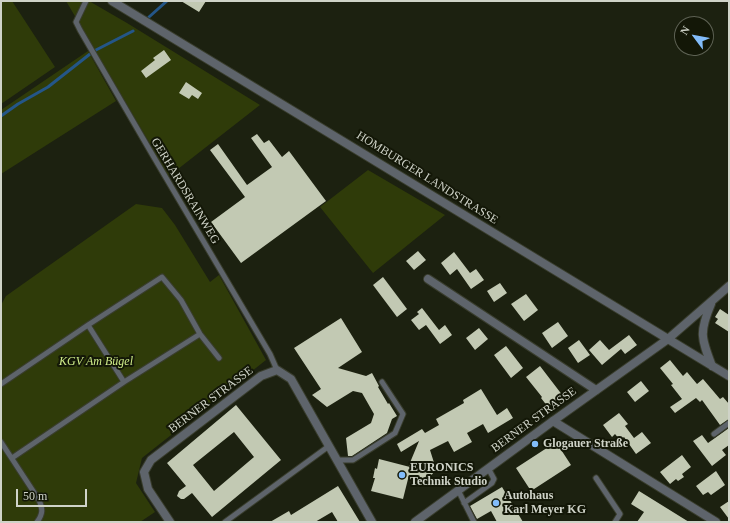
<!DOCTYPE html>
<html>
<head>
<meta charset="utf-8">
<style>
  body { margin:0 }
  #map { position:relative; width:730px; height:523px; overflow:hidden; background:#1c2110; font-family:Georgia,serif }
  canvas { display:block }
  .frame { position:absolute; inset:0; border:2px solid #cfd3c8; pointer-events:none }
  .north { position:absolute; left:674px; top:16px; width:40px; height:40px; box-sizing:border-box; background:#131707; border:1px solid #5e6254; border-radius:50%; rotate:302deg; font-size:11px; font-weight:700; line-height:16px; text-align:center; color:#cfd3c8 }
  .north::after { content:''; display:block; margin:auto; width:14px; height:18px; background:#82bcfa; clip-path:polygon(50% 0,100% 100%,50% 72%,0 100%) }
  .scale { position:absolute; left:16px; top:489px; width:71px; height:18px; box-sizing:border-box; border:2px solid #cfd3c8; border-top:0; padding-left:5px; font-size:12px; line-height:14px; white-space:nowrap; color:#cfd3c8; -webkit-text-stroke:3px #131707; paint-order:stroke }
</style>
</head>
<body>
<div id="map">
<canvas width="730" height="523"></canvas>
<div class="frame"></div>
<div class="north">N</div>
<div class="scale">50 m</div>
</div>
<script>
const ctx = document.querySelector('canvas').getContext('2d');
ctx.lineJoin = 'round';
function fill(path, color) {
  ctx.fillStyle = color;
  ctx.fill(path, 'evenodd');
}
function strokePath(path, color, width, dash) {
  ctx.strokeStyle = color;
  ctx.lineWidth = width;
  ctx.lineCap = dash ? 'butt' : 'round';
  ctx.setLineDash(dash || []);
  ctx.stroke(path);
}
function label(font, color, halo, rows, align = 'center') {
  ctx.font = font + ' Georgia,serif';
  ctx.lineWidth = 4;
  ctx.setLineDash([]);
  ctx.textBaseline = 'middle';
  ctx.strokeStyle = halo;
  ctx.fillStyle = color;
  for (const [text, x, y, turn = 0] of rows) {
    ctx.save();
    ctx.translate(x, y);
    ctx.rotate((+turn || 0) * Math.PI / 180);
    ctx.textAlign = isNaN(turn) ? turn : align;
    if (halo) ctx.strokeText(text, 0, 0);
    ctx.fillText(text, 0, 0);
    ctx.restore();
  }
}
fill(new Path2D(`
  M1 1H12L55 67 1 104Z
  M66 1H89L127 23 260 105 169 176Z
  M88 51 116 101 1 174V110Z
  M368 170 445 215 373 273 320 207Z
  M136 204 162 208 175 225 210 282 219 275 266 360 142 458 136 483 155 512 140 522H1V305L6 296Z`), '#2f3b09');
strokePath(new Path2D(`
  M149 17 167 1
  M94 51 133 31
  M1 116 18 104 48 87 90 54`), '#245688', 3);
fill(new Path2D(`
  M181 1H206L199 12Z
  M164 50 171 60 146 78 141 71 155 60 153 58Z
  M186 82 202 93 198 99 192 95 189 99 179 93Z
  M257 134 264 143 269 140 282 157 289 151 326 201 241 263 211 222 245 197 210 150 218 144 247 185 272 167 251 138Z
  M418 251 426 260 414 270 406 261Z
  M454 252 470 273 476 269 484 280 471 289 457 269 450 275 441 263Z
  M383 277 407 309 397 317 373 285Z
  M500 283 507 293 494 302 487 291Z
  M526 294 538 310 524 321 511 304Z
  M422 308 439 330 445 325 452 335 440 344 426 325 419 330 411 320 419 314 417 312Z
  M720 309 729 315V332L715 323 718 319 715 317Z
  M341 318 362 352 338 368 366 376 372 373 379 386 378 387 388 404 389 403 397 416 392 419 387 433 352 456H348L346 438 371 423 374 414 362 393 353 391 327 407 312 395 321 389 294 348Z
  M558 322 568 336 552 348 542 333Z
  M479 328 488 339 475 350 466 338Z
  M629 335 637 345 625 354 621 349 602 365 589 350 600 340 609 350Z
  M579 340 590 355 578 363 568 348Z
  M506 346 523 368 511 378 494 355Z
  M670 360 683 376 687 372 697 384 703 379 720 399 723 397 729 404V419L720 425 702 400 700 402 696 398 675 413 670 407 682 399 671 385 673 384 660 368Z
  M540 366 563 396 548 407 541 398 542 397 526 377Z
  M641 381 649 391 635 402 627 392Z
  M481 389 497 415 507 408 513 418 488 433 483 424 467 433 472 442 454 452 448 441 430 450 436 469 428 480 409 475 403 499 371 491 375 478H373L375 468 377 469 379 459 410 467 409 465 419 441 401 452 397 444 422 429 425 433 439 425 436 419 464 403 463 400Z
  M236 405 281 460 212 517 192 493 184 499H181L177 496 179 491 186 486 167 463ZM234 432 254 457 214 491 193 465Z
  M619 413 628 424 625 426 634 438 642 432 651 443 636 454 624 437 620 440 615 434 612 437 603 425Z
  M729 428V445L722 450 726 455 712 466 693 441 702 435 708 443Z
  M556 442 571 465 531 491 516 468Z
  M682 455 691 467 682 474 684 477 678 481 676 479 670 484 660 472Z
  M716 471 725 485 711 495 708 492 703 495 696 486Z
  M338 486 360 522H338L332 512 315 522H270L289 511 291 515Z
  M502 487 523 522H497L491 511 477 519 470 506Z
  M639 491 689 522H637L644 512 631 504Z
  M729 501V519L720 507Z`), '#c2c9b3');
const service = new Path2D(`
  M86 1 76 22 80 30 152 154 270 354 277 370
  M88 325 124 382
  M1 384 88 325 162 277 181 300 200 334 219 358
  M714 434 729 423
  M1 442 39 500C43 509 43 514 37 522
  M12 458 124 382 200 334
  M337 460H353L395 433 403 414 382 382
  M596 478 620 514 615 522
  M458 490 474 522
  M464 503 492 483 494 479 488 468
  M225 522 329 446`);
const minor = new Path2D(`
  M428 279 596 390
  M729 286 668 339 729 376
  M711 304C699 332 701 338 712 366
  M553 421 716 522
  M170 522 148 489 144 472 151 460 261 376 277 370 291 379 372 522`);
const tertiary = new Path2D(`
  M112 1 668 339 553 421 415 522`);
strokePath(service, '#393d2d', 7);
strokePath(minor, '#393d2d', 10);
strokePath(tertiary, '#393d2d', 10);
strokePath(service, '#5e646b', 5);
strokePath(minor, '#5e646b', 8);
strokePath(tertiary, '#5e646b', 8);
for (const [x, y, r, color] of [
  [535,444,4,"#82bcfa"],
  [402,475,4,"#82bcfa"],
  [496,503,4,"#82bcfa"]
]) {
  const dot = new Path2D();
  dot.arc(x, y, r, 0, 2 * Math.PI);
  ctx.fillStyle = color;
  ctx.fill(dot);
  strokePath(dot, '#131707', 1.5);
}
label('12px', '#cfd3c8', '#131707', [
  ["HOMBURGER LANDSTRASSE",427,178,32],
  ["GERHARDSRAINWEG",185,191,59],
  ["BERNER STRASSE",211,400,-37],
  ["BERNER STRASSE",534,420,-36]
]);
label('italic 12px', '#cfec89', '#131707', [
  ["KGV Am Bügel",96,362]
]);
label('bold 12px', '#cfd3c8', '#131707', [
  ["Glogauer Straße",543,444],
  ["EURONICS",410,468],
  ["Technik Studio",410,482],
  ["Autohaus",504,496],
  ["Karl Meyer KG",504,510]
], 'left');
</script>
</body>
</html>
